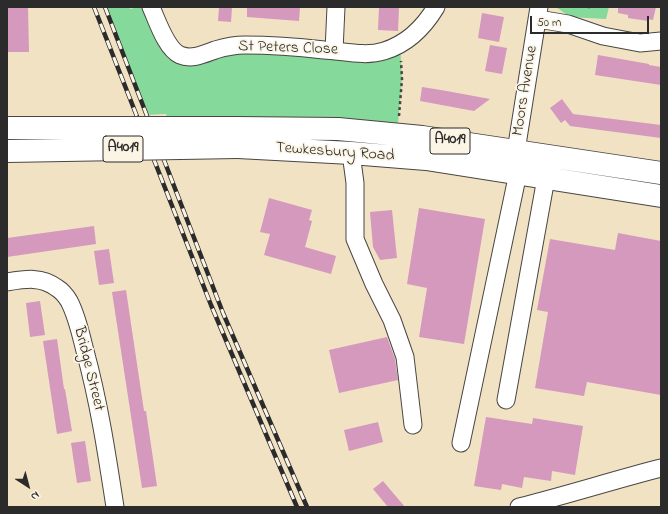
<!DOCTYPE html>
<html>
<head>
<meta charset="utf-8">
<style>
  body { margin:0 }
  #map { position:relative; width:668px; height:514px; overflow:hidden; background:#f1e2c4; font-family:"Indie Flower",sans-serif }
  canvas { display:block }
  .frame { position:absolute; inset:0; border:8px solid #2b2b2b; pointer-events:none }
  .north { position:absolute; left:8px; top:466px; width:40px; height:40px; -webkit-text-stroke:3px #fcf5e5; paint-order:stroke; rotate:144deg; font-size:11px; font-weight:700; line-height:16px; text-align:center; color:#2b2b2b }
  .north::after { content:''; display:block; margin:auto; width:14px; height:18px; background:#2b2b2b; clip-path:polygon(50% 0,100% 100%,50% 72%,0 100%) }
  .scale { position:absolute; left:530px; top:16px; width:119px; height:18px; box-sizing:border-box; border:2px solid #2b2b2b; border-top:0; padding-left:5px; font-size:12px; line-height:14px; white-space:nowrap; color:#2b2b2b; -webkit-text-stroke:3px #fcf5e5; paint-order:stroke }
</style>
</head>
<body>
<div id="map">
<canvas width="668" height="514"></canvas>
<div class="frame"></div>
<div class="north">N</div>
<div class="scale">50 m</div>
</div>
<script>
const ctx = document.querySelector('canvas').getContext('2d');
ctx.lineJoin = 'round';
function fill(path, color) {
  ctx.fillStyle = color;
  ctx.fill(path, 'evenodd');
}
function strokePath(path, color, width, dash) {
  ctx.strokeStyle = color;
  ctx.lineWidth = width;
  ctx.lineCap = dash ? 'butt' : 'round';
  ctx.setLineDash(dash || []);
  ctx.stroke(path);
}
function label(font, color, halo, rows, align = 'center') {
  ctx.font = font + ' "Indie Flower",sans-serif';
  ctx.lineWidth = 3.5;
  ctx.setLineDash([]);
  ctx.textBaseline = 'middle';
  ctx.strokeStyle = halo;
  ctx.fillStyle = color;
  for (const [text, x, y, turn = 0] of rows) {
    ctx.save();
    ctx.translate(x, y);
    ctx.rotate((+turn || 0) * Math.PI / 180);
    ctx.textAlign = isNaN(turn) ? turn : align;
    if (halo) ctx.strokeText(text, 0, 0);
    ctx.fillText(text, 0, 0);
    ctx.restore();
  }
}
fill(new Path2D(`
  M105 7H129L130 9 138 7H151L173 50H324L400 44 402 79 397 134 171 128 166 114 146 115Z
  M556 7H609L606 19 570 17Z`), '#85d99a');
fill(new Path2D(`
  M7 7H28L29 52H7Z
  M219 7H232L231 22 218 21Z
  M247 7H300L299 21 247 17Z
  M379 7H399L398 31 378 30Z
  M618 7H656L653 20 648 19V21L628 18V15L618 13Z
  M482 13 504 17 499 42 478 38Z
  M490 45 507 48 502 74 485 71Z
  M598 55 649 64V65L661 67V85L595 75Z
  M422 87 441 90 490 99 474 111 420 101Z
  M562 99 573 114 661 125V138L570 126 565 120 561 123 550 108Z
  M269 198 312 210 309 220 312 221 305 247 336 256 331 274 264 255 270 234 260 232Z
  M419 208 485 219 464 344 419 337 427 288 407 284Z
  M392 210 397 258 380 260 373 247 370 212Z
  M94 226 96 244 7 257V238Z
  M618 233 661 241V395L587 382 584 396 535 388 548 312 537 310 550 239 615 250Z
  M109 249 114 283 99 285 94 251Z
  M126 290 144 411H146L157 486 142 488 112 292Z
  M40 301 45 335 30 337 26 303Z
  M387 337 395 359 398 380 339 393 329 350Z
  M57 339 64 389H65L72 431 57 434 43 341Z
  M486 417 532 424 533 418 583 426 575 475 552 471 551 481 524 477 522 488 502 484 501 490 474 486Z
  M378 422 383 442 349 451 344 430Z
  M85 441 91 481 77 483 71 443Z
  M383 481 405 507H388L373 489Z`), '#d499bd');
const minor = new Path2D(`
  M151 7C157 20 166 49 180 55 192 60 204 54 215 50 225 47 235 45 245 45 271 45 298 47 324 50 343 51 365 57 384 51 407 44 424 27 436 7
  M538 19 568 24 603 36 640 43 661 41
  M334 51 336 7
  M516 151 539 7
  M351 153 355 183V239L374 284 392 320 405 357 413 425
  M7 282C25 279 42 276 57 288 62 291 66 296 69 301 77 316 81 335 85 351 99 402 107 455 115 507
  M506 400 546 178
  M461 443 518 173
  M519 507C567 495 614 480 661 468`);
const highway = new Path2D(`
  M236 128 338 129 422 137 661 173
  M238 147 351 153 426 159 661 196`);
strokePath(minor, '#494642', 19);
strokePath(highway, '#494642', 24);
strokePath(new Path2D(`
  M588 7H590
  M399 116 402 79 401 61`), '#494642', 2.5, [3, 3]);
strokePath(minor, '#fff', 17);
strokePath(highway, '#fff', 22);
const rail = new Path2D(`
  M94 7 211 305 297 507
  M105 7 223 313 307 507`);
strokePath(rail, '#2b2b2b', 4.5);
strokePath(rail, '#fcf5e5', 3, [9]);
const highwayBridge = new Path2D(`
  M7 128H236
  M7 151 238 147`);
strokePath(highwayBridge, '#494642', 24, []);
strokePath(highwayBridge, '#fff', 22);
for (const [x, y, w] of [
  [450,141,40],
  [123,149,40]
]) {
  const box = new Path2D();
  box.roundRect(x - w / 2, y - 13, w, 26, 3);
  ctx.fillStyle = '#fcf5e5';
  ctx.fill(box);
  strokePath(box, '#2b2b2b', 1);
}
label('bold 15px', '#2b2b2b', null, [
  ["A4019",450,141],
  ["A4019",123,149]
]);
label('16px', '#2b2b2b', '#fcf5e5', [
  ["St Peters Close",288,49,2],
  ["Moors Avenue",526,91,-81],
  ["Tewkesbury Road",335,153,4],
  ["Bridge Street",88,369,76]
]);
</script>
</body>
</html>
